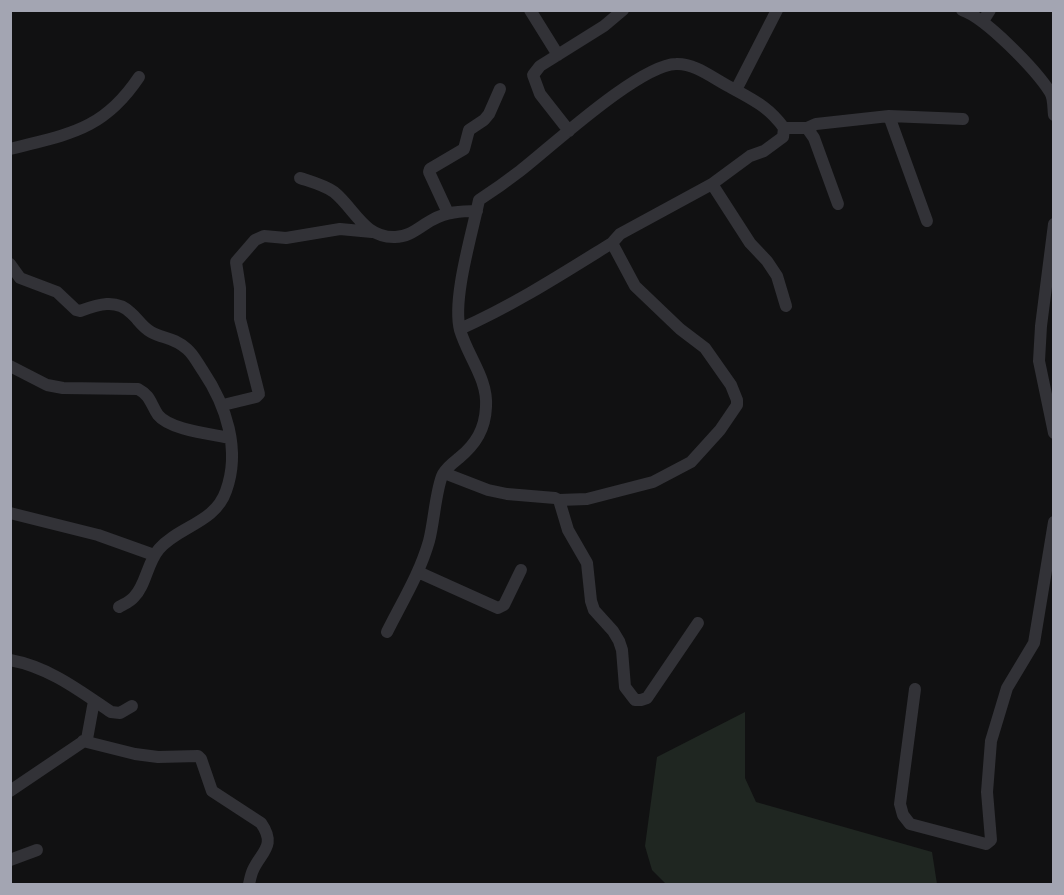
<!DOCTYPE html>
<html>
<head>
<meta charset="utf-8">
<style>
  body { margin:0 }
  #map { position:relative; width:1064px; height:895px; overflow:hidden; background:#111112; font-family:Poppins,sans-serif }
  canvas { display:block }
  .frame { position:absolute; inset:0; border:12px solid #a3a5b2; pointer-events:none }
</style>
</head>
<body>
<div id="map">
<canvas width="1064" height="895"></canvas>
<div class="frame"></div>
</div>
<script>
const ctx = document.querySelector('canvas').getContext('2d');
ctx.lineJoin = 'round';
function fill(path, color) {
  ctx.fillStyle = color;
  ctx.fill(path, 'evenodd');
}
function strokePath(path, color, width, dash) {
  ctx.strokeStyle = color;
  ctx.lineWidth = width;
  ctx.lineCap = dash ? 'butt' : 'round';
  ctx.setLineDash(dash || []);
  ctx.stroke(path);
}
fill(new Path2D(`
  M745 712V778L756 802 932 852 937 884H666L652 870 645 846 657 757Z`), '#1f2621');
strokePath(new Path2D(`
  M530 10 558 55
  M962 10C986 18 1036 70 1050 92 1054 98 1053 108 1054 115
  M983 21 990 10
  M736 90 777 10
  M889 116 927 221
  M784 128H807L814 138 838 204
  M807 128 816 124 889 116 963 119
  M569 131 540 94 533 75 540 66 604 26 623 10
  M10 149C68 134 103 131 139 77
  M300 178C312 182 324 185 334 192 355 209 364 238 395 237 410 237 419 227 432 220 446 212 461 211 477 211
  M712 184 750 243 767 261 777 276 786 306
  M448 213 429 172 430 169 464 149 469 130 484 120 489 114 500 89
  M1054 224 1041 326 1039 361 1054 433
  M10 264 20 278 57 292 76 310 80 311C97 305 116 298 131 313 138 319 142 327 151 332 164 339 173 337 187 349 194 355 198 364 203 371 226 405 241 450 226 491 215 523 179 526 159 549 147 563 146 585 134 597 130 602 124 604 119 607
  M10 366 47 385 63 388 138 389C151 396 150 403 158 415 170 430 211 434 230 438
  M223 405 256 397 259 394 240 319V288L236 262 255 240 264 236 286 238 340 229 372 232
  M444 473 488 490 507 494 555 498 559 500 587 499 653 482 691 462 720 430 737 405V400L731 385 705 348 680 329 635 286 612 243
  M559 500 568 530 587 563 591 601 594 610 613 631 619 641 622 650 625 687 635 700H641L647 698 698 623
  M10 513 98 535 154 555
  M418 572 498 608 504 605 521 570
  M387 632C402 602 420 573 429 541 434 523 436 487 443 474 447 467 454 462 459 458 476 444 485 429 486 407 488 379 468 357 460 330 452 299 472 234 479 200 493 191 507 181 520 171 551 147 639 65 676 64 695 63 714 79 730 87 753 100 768 106 784 128L783 137 764 151 750 156 712 184 620 234 612 243C562 274 514 305 460 329
  M10 660C49 667 80 691 111 712L120 713 132 706
  M915 689 900 804 903 815 910 824 986 844 991 840 987 792 991 741 1007 688 1034 643 1054 522
  M83 741 135 754 158 757 198 756 201 759 212 791 261 823C277 846 261 852 253 870 251 874 250 880 249 884
  M10 791 87 739 94 701
  M10 860 37 850`), '#323237', 12);
</script>
</body>
</html>
